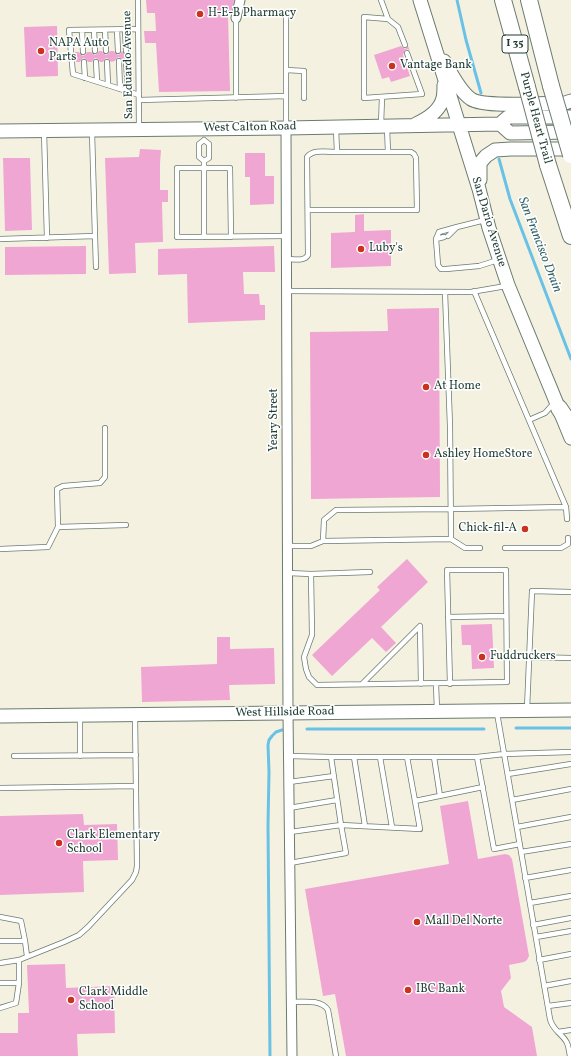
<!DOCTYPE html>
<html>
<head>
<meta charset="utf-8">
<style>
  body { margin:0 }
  canvas { display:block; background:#f5f1e0 }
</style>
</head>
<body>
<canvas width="571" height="1056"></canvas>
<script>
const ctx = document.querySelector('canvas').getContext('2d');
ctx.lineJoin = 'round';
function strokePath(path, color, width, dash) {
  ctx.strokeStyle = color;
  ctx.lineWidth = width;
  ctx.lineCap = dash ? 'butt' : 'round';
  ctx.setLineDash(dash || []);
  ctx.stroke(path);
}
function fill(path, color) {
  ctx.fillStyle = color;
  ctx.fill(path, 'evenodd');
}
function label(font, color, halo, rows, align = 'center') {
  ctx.font = font + ' Vollkorn,serif';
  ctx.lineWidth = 3;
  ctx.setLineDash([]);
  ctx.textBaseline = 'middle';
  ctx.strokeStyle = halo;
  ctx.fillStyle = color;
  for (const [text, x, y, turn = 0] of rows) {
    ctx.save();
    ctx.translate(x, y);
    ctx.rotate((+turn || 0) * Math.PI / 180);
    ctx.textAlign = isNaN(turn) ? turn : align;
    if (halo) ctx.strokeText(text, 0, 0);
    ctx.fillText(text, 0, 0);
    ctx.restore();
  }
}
strokePath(new Path2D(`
  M457 0 466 40 481 93
  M499 159 510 199 571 359
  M516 728H571
  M307 729H484
  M270 1056 268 825 269 772 268 745 269 740 272 736 276 732 282 730`), '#69c2e6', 3);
fill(new Path2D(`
  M146 0H234L232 10 228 13 230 91 159 92 156 43H145L144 31H156L155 13H147Z
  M57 26 58 76 26 77 24 27Z
  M401 46 405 49 408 46 410 51 408 49 405 50 403 55 410 76 391 82 389 77 382 79 374 55Z
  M99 51H102L103 53 106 55 108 54 110 51H114L115 53 118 55 120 54 122 51 124 54H128V58H124L122 60 121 58 118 57 116 59 115 61 111 62 109 59 106 58 105 59 103 62H100L98 59 95 58 93 60 92 62H88L86 59 83 58 81 60 80 62H76L75 52H79L80 54 83 56 85 55 87 52H91L92 53 95 55 97 54Z
  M140 149 161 150 160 164V190H168V202H162L163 242 135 243 136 273 109 274 105 158 139 157Z
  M245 153H265V176H274V204L250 205V177H245Z
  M3 158H30L32 230 5 231Z
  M364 214V231L391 230V266L331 268V233L355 232V215Z
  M86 246V274L5 275V247Z
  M274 246 275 272H243L244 294H259L260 305H265V320L188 323 187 274 158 275V249Z
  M439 308 440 497 311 499 310 332 388 331 387 309Z
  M407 559 428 582 381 627 396 643 386 652 372 638 332 676 312 655 380 590 377 587Z
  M492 624 494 668 472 669 471 645H462L461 625Z
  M217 637H230V649L274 648 275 684 229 685 230 700 142 702 141 667 217 664Z
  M468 801 478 859 505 854 509 855 512 859 529 956 527 960 524 962 509 965 511 978 501 991 504 1007 532 1027 537 1056H346L335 994 323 996 305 889 449 864 440 806Z
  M83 814 84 825 117 824 118 860 83 861 84 892 0 895V816Z
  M65 964 66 988 114 986 115 1033 77 1034 78 1056H0V1033H18V1013H29L27 965Z`), '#f0a6d2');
const lane = new Path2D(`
  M138 0 139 128
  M381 0 388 19 364 17V98L422 94 407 53
  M236 18V98
  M388 19 398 27 405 45
  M125 29 126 51
  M138 29 69 30 73 74 139 95
  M82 30 83 52
  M94 30 95 51
  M105 30 106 51
  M117 30 118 51
  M119 61 120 89
  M126 61 128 91
  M84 62 85 78
  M96 62 97 81
  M107 62 108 85
  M286 70 304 71V98
  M139 100 286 96
  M381 125 382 97
  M286 126V18
  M387 128 388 152
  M44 131 47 238
  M92 132 95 236
  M204 161V168H177V237L286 236
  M204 161 209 158V144L204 140
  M204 161 199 157V144L204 140
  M308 210H417L416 158 414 154 411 152H337
  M448 236 457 227 485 220
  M204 237V168H230L231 237
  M444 237 436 239 438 265 441 269H446L479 266 498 260
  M0 239 95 236 96 267
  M436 239 439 232 457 227
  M286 259C294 259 304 262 308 255L307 157C313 149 327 152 337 152L336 129
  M286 291 471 292 506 286
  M529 420 545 413 554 403
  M566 507 567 519
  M58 527 126 525
  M451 539 465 548H480
  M323 541 324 520 336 510 451 509 566 507 474 291
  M287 546H311L323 541 451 539 450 426 445 292
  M505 548H561L568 544V538
  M0 549 48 547 58 527 57 489 63 486 100 483 105 477V428
  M288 573 311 574 312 635 304 657 306 669 309 677 317 685 507 682 506 570H447L450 684
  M311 574 370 572
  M448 617 506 616
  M529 657 571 658
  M362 684 420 626 421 684
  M436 684 437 710
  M527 709 532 591 571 592
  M497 713 550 1019C552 1030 563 1034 567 1043 569 1047 569 1052 570 1056
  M80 717V756
  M14 756 136 755
  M289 756 331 757 341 825 420 829 415 801 483 787
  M331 757H477
  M354 757 365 826
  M380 757 392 827
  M407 757 415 801
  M434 757 440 796
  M508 774 571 764
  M289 782 334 776
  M0 788 136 786
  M512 800 571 789
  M289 808 337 800
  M517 827 571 817
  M290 832 341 825 346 853 290 863
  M520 844 494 849 477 757 504 754 571 752
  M521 852 571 844
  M525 878 571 870
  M530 903 571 896
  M0 917 21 921 25 941 27 956
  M533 925 571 918
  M536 937 571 931
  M0 941H25
  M539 960 571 954
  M0 963 19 960 64 942 79 935 88 927 132 880 136 872 137 866 135 716
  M0 983H19
  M544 986 571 981
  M292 1002C303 1002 321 999 328 1010L336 1056
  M548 1006 571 1003
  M0 1008 16 1003 19 983V960
  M558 1032 571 1030`);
const street = new Path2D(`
  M236 18 240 0
  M286 128 288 713 292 1056`);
const secondary = new Path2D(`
  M420 0 479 189 489 228 508 285 571 438
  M444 61C451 73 460 92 471 99 484 108 546 103 565 103L571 101
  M416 124C427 119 440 111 443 98 444 94 444 89 444 85
  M500 124 508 117H571
  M0 131 286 128 500 124 510 133 571 132
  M480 180V163L486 156 495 150 511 149H571
  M0 716 571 710`);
const highway = new Path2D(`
  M503 0 527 87
  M529 0 551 86
  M548 165 571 236
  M559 408 571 426`);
strokePath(lane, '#6a7c70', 6);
strokePath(street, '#6a7c70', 11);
strokePath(secondary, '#6a7c70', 15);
strokePath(highway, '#6a7c70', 18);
strokePath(lane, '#fff', 4.5);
strokePath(street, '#fff', 9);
strokePath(secondary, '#fff', 13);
strokePath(highway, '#fff', 16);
const highwayBridge = new Path2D(`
  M551 86 571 155
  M527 87 548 165`);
strokePath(highwayBridge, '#6a7c70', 18, []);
strokePath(highwayBridge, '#fff', 16);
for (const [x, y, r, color] of [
  [200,14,4,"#c8321e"],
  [41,51,4,"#c8321e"],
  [392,66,4,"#c8321e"],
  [361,249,4,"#c8321e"],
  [426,387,4,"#c8321e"],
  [426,455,4,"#c8321e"],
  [525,529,4,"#c8321e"],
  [482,657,4,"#c8321e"],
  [59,843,4,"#c8321e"],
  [417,922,4,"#c8321e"],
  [408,990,4,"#c8321e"],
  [71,1000,4,"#c8321e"]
]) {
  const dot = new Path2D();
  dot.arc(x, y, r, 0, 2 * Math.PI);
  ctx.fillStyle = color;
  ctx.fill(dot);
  strokePath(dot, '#fff', 1.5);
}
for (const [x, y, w] of [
  [515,44,26]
]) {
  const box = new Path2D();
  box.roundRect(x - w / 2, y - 9, w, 18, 3);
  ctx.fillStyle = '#fff';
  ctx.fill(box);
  strokePath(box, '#1f3d34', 1);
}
label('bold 11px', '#1f3d34', null, [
  ["I 35",515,44]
]);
label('12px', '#1f3d34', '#fff', [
  ["H-E-B Pharmacy",208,14],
  ["NAPA Auto",49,44],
  ["Parts",49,58],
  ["Vantage Bank",400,66],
  ["Luby's",369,249],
  ["At Home",434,387],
  ["Ashley HomeStore",434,455],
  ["Chick-fil-A",517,529,"right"],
  ["Fuddruckers",490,657],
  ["Clark Elementary",67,836],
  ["School",67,850],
  ["Mall Del Norte",425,922],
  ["IBC Bank",416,990],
  ["Clark Middle",79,993],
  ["School",79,1007]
], 'left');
label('12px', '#1f3d34', '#fff', [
  ["San Eduardo Avenue",129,65,-91],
  ["Purple Heart Trail",535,118,75],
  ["West Calton Road",250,128,-1],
  ["San Dario Avenue",488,222,73],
  ["Yeary Street",275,420,-90],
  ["West Hillside Road",285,713,-1]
]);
label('italic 13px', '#356569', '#fff', [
  ["San Francisco Drain",539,245,69]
]);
</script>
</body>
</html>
